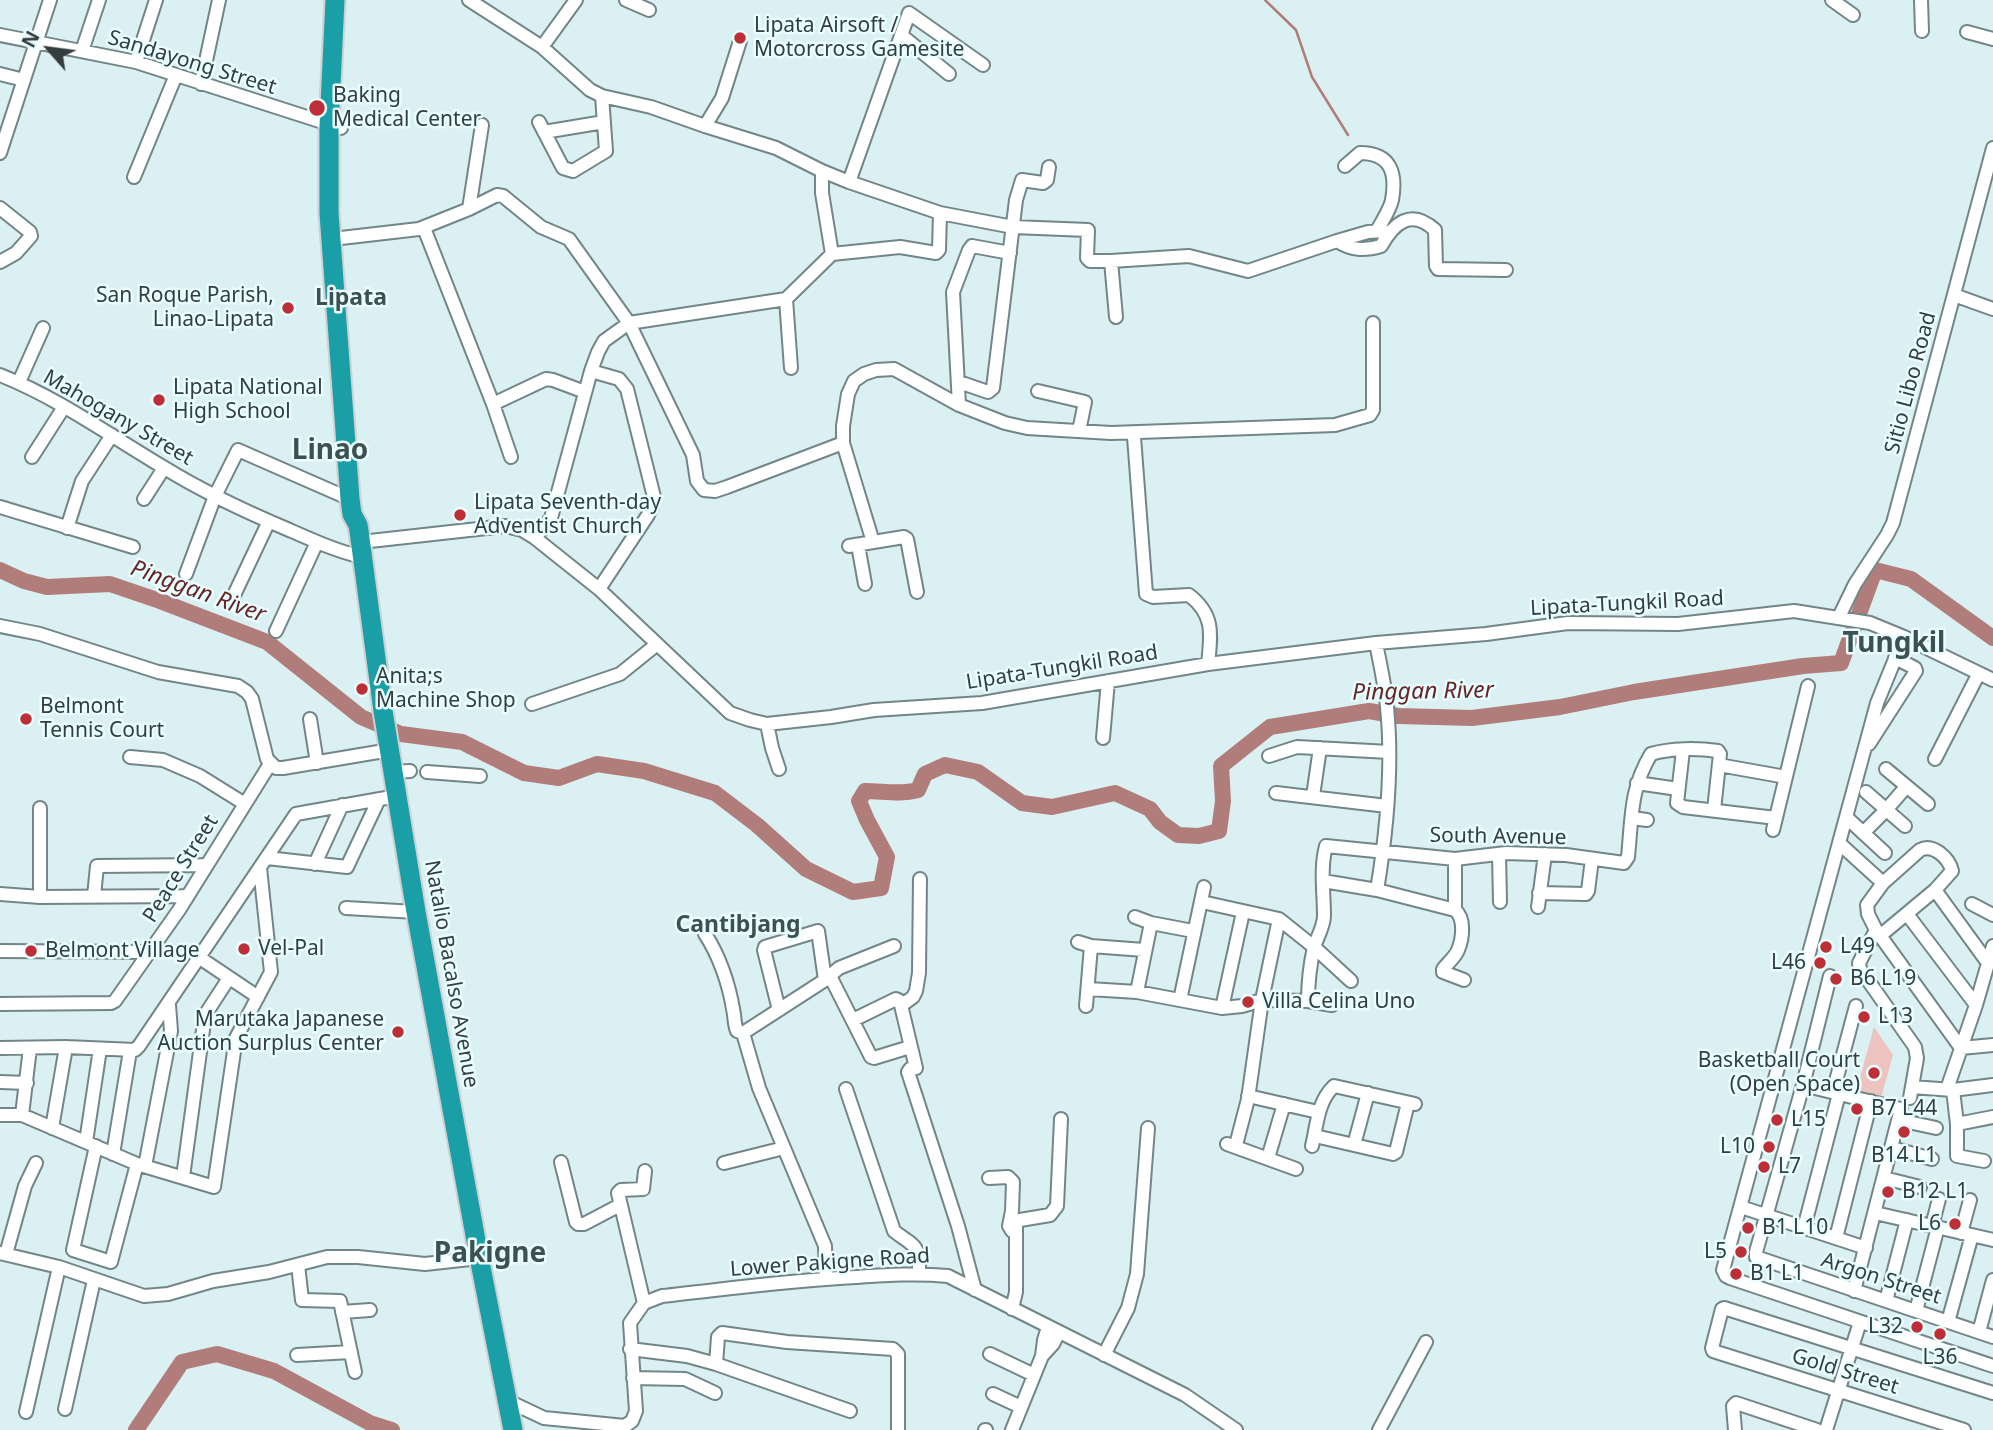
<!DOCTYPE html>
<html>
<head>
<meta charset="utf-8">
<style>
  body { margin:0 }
  #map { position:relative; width:1993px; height:1430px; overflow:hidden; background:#daf0f2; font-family:"Noto Sans",sans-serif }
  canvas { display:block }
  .north { position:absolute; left:14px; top:14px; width:70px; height:70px; -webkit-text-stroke:5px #e8feff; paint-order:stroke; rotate:298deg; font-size:19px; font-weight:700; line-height:28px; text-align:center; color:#353d3e }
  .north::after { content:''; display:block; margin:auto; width:24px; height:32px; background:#353d3e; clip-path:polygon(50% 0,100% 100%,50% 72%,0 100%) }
</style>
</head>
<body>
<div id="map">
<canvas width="1993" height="1430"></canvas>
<div class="north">N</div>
</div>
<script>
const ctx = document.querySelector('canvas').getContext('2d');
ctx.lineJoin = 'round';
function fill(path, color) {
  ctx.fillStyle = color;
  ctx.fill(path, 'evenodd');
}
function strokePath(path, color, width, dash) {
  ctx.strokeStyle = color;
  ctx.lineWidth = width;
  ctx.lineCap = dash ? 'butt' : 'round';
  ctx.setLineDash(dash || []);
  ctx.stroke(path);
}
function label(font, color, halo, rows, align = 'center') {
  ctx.font = font + ' "Noto Sans",sans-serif';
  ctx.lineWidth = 5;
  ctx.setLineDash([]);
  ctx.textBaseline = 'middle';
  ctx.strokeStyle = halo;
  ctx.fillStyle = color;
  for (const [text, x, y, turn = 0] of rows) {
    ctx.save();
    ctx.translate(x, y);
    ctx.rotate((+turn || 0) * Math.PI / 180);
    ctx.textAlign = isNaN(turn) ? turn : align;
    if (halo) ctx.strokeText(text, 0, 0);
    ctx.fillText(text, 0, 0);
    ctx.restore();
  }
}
fill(new Path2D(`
  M1874 1027 1893 1055 1881 1098 1856 1092Z`), '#edc3c0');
strokePath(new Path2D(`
  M1265 0 1296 30 1312 77 1348 135`), '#b17d7a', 2.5);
strokePath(new Path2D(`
  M0 570 24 581 47 587 110 584 160 601 267 642 361 717 401 734 462 742 524 773 559 778 597 764 644 771 715 793 757 825 806 869 853 892 881 888 887 857 867 820 859 801 865 791C883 791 900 795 918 790L925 774 945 765 978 772 1022 803 1052 807 1115 793 1150 809 1160 822 1178 835 1199 836 1219 831 1223 801 1221 766 1270 727 1369 711 1398 716 1472 718 1560 707 1634 692 1803 666 1841 663 1875 570 1911 579 1993 638
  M136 1430 182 1362 217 1354 274 1371 370 1423 392 1430`), '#b17d7a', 16);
const minor = new Path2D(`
  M469 0 542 47 590 90 602 96 651 107 705 126 776 148 822 171 849 182 940 213 1013 227 1088 230 1087 258 1090 261H1111L1189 256 1248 271 1337 241C1351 250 1364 251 1381 246 1394 223 1411 208 1435 230L1436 266 1438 269 1506 270
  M626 0 649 10
  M1832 0 1853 15
  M1921 0 1922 31
  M1967 32 1993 39
  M0 35 136 62 341 128
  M901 35 949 74
  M542 47 576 0
  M82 51 99 0
  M136 62 156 0
  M0 74 24 80
  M201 84 219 0
  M539 122 563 168 573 171 606 151 602 96
  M705 126 722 98 740 41
  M544 132 604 122
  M0 153 50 0
  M1345 166 1360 153C1390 153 1397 172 1392 200 1390 210 1382 221 1377 231
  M134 177 176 75
  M849 182 909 13 983 65
  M0 208 30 232 31 236 16 253 0 262
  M469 209 482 125
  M424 228 493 404 511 457
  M341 238 419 229 469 209 497 195 503 196 541 227 569 239 629 323 693 455 697 481 704 490 715 491 727 487 843 443
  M1337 241 1368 232 1384 231
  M832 254 900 247 936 253 939 250 940 213
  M1111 261 1116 317
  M1954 295 1993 309
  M786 299 791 368
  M591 371 619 379 627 389 654 497 652 507 648 515 599 589
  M0 375C58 398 109 435 163 467 202 491 244 511 287 529 312 540 336 551 362 557
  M19 382 43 328
  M959 382 988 392 993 388 1016 200 1022 180 1043 183 1047 180 1049 167
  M1038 391 1085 402 1079 431
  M493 404 546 379 553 380 585 392
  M959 405 953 292 969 250 972 246 1010 253
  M1134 437 1146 594 1153 597 1189 595C1215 615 1211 635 1208 664
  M32 457 64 407
  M144 499 164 468
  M0 507 133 547
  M67 528 82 481 112 435
  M535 538 551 518 591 371 598 352 604 341 629 323 786 299 832 254 822 193V171
  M361 542 505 526 522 530 535 538 599 589 730 713 750 720 767 724 831 717 874 710 982 703 1208 664 1376 643 1486 634 1568 623 1678 624 1794 611 1870 623 1904 637 1993 680
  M873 542 843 443V426L848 394 854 381 864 374 876 370 894 369 959 405 1005 423 1027 428 1111 433 1335 425 1370 415 1373 410V323
  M858 545 865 584
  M849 546 904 537 907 539 917 592
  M186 574 215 496 238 450 350 499
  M235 593 269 521
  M1839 617 1855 584 1887 535 1893 523 1993 148
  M0 626 40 634 158 672 238 686 247 692 252 699 267 759 276 768H283L390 750
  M276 631 317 542
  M1904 637 1877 703 1723 1270 1726 1276 1730 1278 1993 1366
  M1376 643C1380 664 1385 685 1387 707 1393 767 1387 830 1377 890
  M532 704 620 674 656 645
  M310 719 317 763
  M767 724 772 748 779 769
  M1103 738 1108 681
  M1869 744 1916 671 1915 668 1895 658
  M1683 750 1677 803 1683 807 1776 818
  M1269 756 1297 747 1389 752
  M130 757 163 760 200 776 245 804
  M1935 759 1979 673
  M1719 765 1786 777
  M1886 769 1928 804
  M393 772 410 771
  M427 772 480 776
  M1637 783 1678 789
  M1866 792 1905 826
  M1276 793 1387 806
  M1313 796 1320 748
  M1846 817 1885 853
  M1632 818 1647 820
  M1773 830 1808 686
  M1863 833 1886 810 1906 787
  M1839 843 1883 883
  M1499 854 1500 902
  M267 858 347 867 379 799
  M1455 859V910
  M315 864 342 805
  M1323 881 1377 890 1455 910C1465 918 1463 938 1458 950 1456 956 1448 963 1443 969V972L1464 980
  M1935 890 1988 963
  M1539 893 1586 894 1588 891 1592 859
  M0 894 40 897 187 896
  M94 896 97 866 207 865
  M40 897V808
  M1202 902 1279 919 1314 947 1351 981
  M1972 904 1993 915
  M1538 907 1545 854
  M346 908 416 912
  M1907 914 1976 1005
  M1135 917 1151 923 1193 931
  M1876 930 1859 963 1860 969 1915 1047 1917 1058 1910 1098
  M705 934C719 955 729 984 733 1009 735 1017 734 1024 737 1031L743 1033 759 1088 825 1246 826 1278
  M1881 935 1935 890 1952 871C1949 858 1933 843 1920 850L1883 883 1867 905 1868 914 1876 930 1961 1048 1993 1045
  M1078 942 1091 946 1144 950
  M0 951 150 952
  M200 958 258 997
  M830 976 871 1057 874 1058 910 1047
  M1830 976 1803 1085 1756 1252V1257L1993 1337
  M1089 989 1137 992 1222 1008 1242 1006 1262 1000 1308 1001 1332 1005
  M1137 992 1151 923
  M1180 1000 1204 887
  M1308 1001C1308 983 1310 965 1314 947 1317 938 1324 926 1324 916 1324 893 1320 868 1326 846L1455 859 1506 853 1566 855 1624 863 1628 857C1632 817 1630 789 1651 754 1671 748 1698 748 1718 751L1720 754 1714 810
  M0 1004 111 1003 115 1001 179 910 270 764
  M902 1005 913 997 916 991 919 973 920 879
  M1086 1006 1091 946
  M1222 1008 1243 912
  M779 1010 764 950 765 947 818 931 825 980
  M853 1020 896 999 900 1001 916 1068 910 1069 908 1072 958 1226 975 1290
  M743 1033 825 980 839 968 894 946
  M0 1048 66 1047 135 1050 139 1046 296 814 397 796
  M0 1082 27 1083
  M1803 1085 1901 1109 1854 1291
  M1912 1087 1953 1090 1993 1085
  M846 1089 894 1231C914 1247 920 1243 919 1273
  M1947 1089 1976 1005 1993 946
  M1953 1090 1957 1124V1156L1984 1161
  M1833 1092 1856 1006
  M1248 1096 1318 1112
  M0 1115H22L137 1164 214 1187 236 1038 271 972 260 868
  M22 1115 30 1048
  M1899 1120 1936 1128
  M1957 1124 1993 1117
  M52 1128 66 1047
  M1315 1136 1393 1154 1396 1152 1408 1103
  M86 1142 100 1049
  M1227 1144 1296 1169
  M1236 1145 1248 1099 1262 1000 1279 919
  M1354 1145 1368 1093
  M96 1146 73 1250 111 1262 137 1164
  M1312 1146C1317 1126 1317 1102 1334 1086L1415 1104
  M1892 1148 1932 1159
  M113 1154 130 1051
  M1268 1158 1284 1104
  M561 1162 576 1222 578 1224H584L620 1205
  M724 1163 784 1148
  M145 1166 171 1031 169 1005
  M183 1177 205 1015 229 978
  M989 1178 1008 1177 1013 1182 1012 1211 1009 1226 1012 1231
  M1884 1178 1920 1187
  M1741 1207 1866 1248
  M1875 1213 1993 1240
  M1932 1226 1939 1199
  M1804 1228 1839 1094
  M1961 1233 1970 1200
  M1836 1238 1871 1101
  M0 1253 59 1267 144 1296 168 1294 213 1281 269 1272 327 1257H358L425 1264 479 1258
  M6 1254 25 1186 36 1163
  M298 1265 302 1300 340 1301 355 1372
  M1886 1301 1907 1220
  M644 1303 618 1193 621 1190 643 1189 645 1171
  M1012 1309 1016 1292V1223L1020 1220 1050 1215 1057 1206 1061 1119
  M1916 1311 1938 1227
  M342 1312 370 1310
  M1948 1322 1972 1235
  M1048 1327 1044 1340 1042 1356 1053 1344 1059 1332
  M1979 1332 1993 1280
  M630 1349 687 1356 716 1364 850 1411
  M990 1354 1034 1375
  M297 1355 351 1352
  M1104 1355 1128 1308 1137 1274 1148 1128
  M716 1364 718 1337 722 1333 787 1342 893 1349 898 1354V1430
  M633 1378 685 1379 715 1393
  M993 1394 1021 1407
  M506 1400 544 1418 625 1426 632 1421 636 1411 630 1323 644 1303 662 1296C727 1289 791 1280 856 1277 887 1275 917 1273 948 1276L1185 1395 1236 1430
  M65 1409 94 1280
  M26 1412 59 1267
  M985 1430H986
  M1012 1430 1042 1356
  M1379 1430 1426 1342
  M1735 1430 1733 1406 1736 1403 1817 1430
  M1826 1430 1860 1322
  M1964 1430 1713 1351 1712 1348 1722 1309 1724 1308 1993 1393`);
const highway = new Path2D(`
  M335 0 329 126V213L350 499 352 514 358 525 359 531 383 711 416 912 479 1257 513 1430`);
strokePath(minor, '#728688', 16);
strokePath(highway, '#cfd0d1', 23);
strokePath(minor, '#fff', 12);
strokePath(highway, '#1a9fa6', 19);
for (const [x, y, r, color] of [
  [740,38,7,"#be2e37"],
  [317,108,9,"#be2e37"],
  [288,308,7,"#be2e37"],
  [159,400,7,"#be2e37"],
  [460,515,7,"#be2e37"],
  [362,689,7,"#be2e37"],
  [26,719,7,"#be2e37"],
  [1826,947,7,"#be2e37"],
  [244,949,7,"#be2e37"],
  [31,951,7,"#be2e37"],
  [1820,963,7,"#be2e37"],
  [1836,979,7,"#be2e37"],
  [1248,1002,7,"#be2e37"],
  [1864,1017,7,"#be2e37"],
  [398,1032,7,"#be2e37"],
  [1874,1073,7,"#be2e37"],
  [1857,1109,7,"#be2e37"],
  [1777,1120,7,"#be2e37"],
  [1904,1132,7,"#be2e37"],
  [1769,1147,7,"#be2e37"],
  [1764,1167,7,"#be2e37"],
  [1888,1192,7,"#be2e37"],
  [1955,1224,7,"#be2e37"],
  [1748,1228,7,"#be2e37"],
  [1741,1252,7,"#be2e37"],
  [1736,1274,7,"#be2e37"],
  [1917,1327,7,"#be2e37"],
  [1940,1334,7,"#be2e37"]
]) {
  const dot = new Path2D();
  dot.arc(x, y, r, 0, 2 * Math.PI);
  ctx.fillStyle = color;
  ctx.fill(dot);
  strokePath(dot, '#e8feff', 2.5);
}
label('21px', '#353d3e', '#e8feff', [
  ["Lipata Airsoft /",754,26],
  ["Motorcross Gamesite",754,50],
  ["Baking",333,96],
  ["Medical Center",333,120],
  ["San Roque Parish,",274,296,"right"],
  ["Linao-Lipata",274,320,"right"],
  ["Lipata National",173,388],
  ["High School",173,412],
  ["Lipata Seventh-day",474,503],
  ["Adventist Church",474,527],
  ["Anita;s",376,677],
  ["Machine Shop",376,701],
  ["Belmont",40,707],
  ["Tennis Court",40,731],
  ["L49",1840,947],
  ["Vel-Pal",258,949],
  ["Belmont Village",45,951],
  ["L46",1806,963,"right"],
  ["B6 L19",1850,979],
  ["Villa Celina Uno",1262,1002],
  ["L13",1878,1017],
  ["Marutaka Japanese",384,1020,"right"],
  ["Auction Surplus Center",384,1044,"right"],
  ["Basketball Court",1860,1061,"right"],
  ["(Open Space)",1860,1085,"right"],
  ["B7 L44",1871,1109],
  ["L15",1791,1120],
  ["L10",1755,1147,"right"],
  ["B14 L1",1904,1156,"center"],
  ["L7",1778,1167],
  ["B12 L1",1902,1192],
  ["L6",1941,1224,"right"],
  ["B1 L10",1762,1228],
  ["L5",1727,1252,"right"],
  ["B1 L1",1750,1274],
  ["L32",1903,1327,"right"],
  ["L36",1940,1358,"center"]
], 'left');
label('21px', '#353d3e', '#e8feff', [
  ["Sandayong Street",192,63,17],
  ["Sitio Libo Road",1911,383,-75],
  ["Mahogany Street",118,418,30],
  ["Lipata-Tungkil Road",1627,604,-3],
  ["Lipata-Tungkil Road",1062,668,-9],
  ["South Avenue",1498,837,1],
  ["Peace Street",181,869,-58],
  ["Natalio Bacalso Avenue",451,974,80],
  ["Lower Pakigne Road",830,1263,-4],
  ["Argon Street",1881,1279,18],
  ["Gold Street",1845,1372,17]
]);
label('bold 23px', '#3e5152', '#e8feff', [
  ["Lipata",351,298],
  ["Cantibjang",738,925]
]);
label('italic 23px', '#682526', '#e8feff', [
  ["Pinggan River",198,592,20],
  ["Pinggan River",1423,692,-1]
]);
label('bold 28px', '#3e5152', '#e8feff', [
  ["Linao",330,451],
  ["Tungkil",1894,644],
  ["Pakigne",490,1254]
]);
</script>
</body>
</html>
